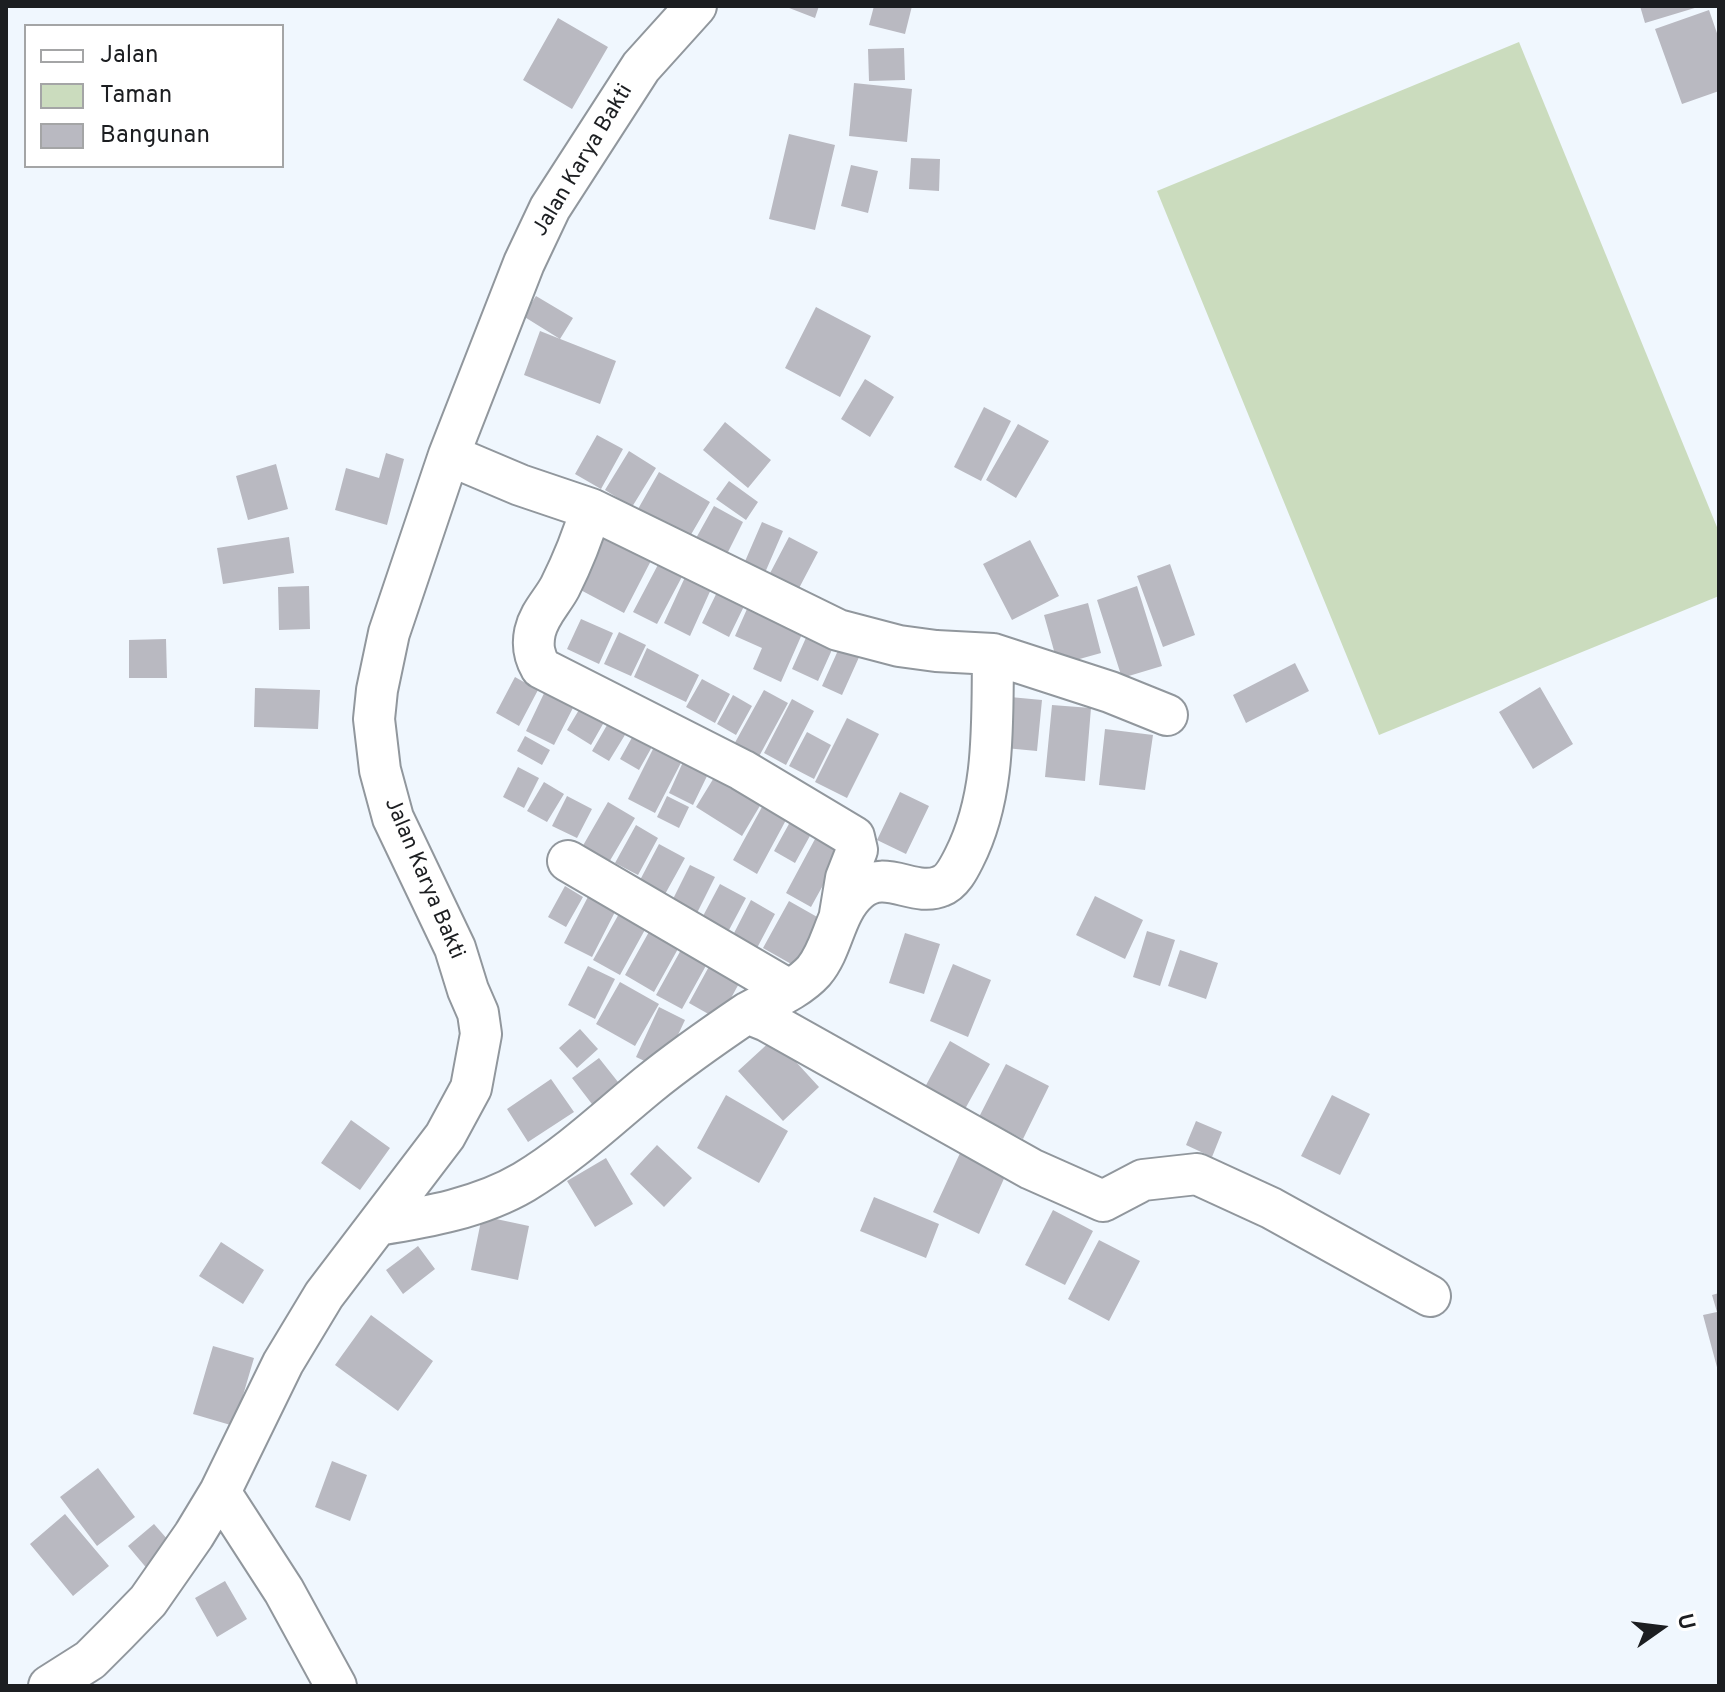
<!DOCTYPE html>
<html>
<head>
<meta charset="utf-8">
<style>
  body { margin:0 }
  #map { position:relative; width:1725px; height:1692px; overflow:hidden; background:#f0f7fe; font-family:Overpass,sans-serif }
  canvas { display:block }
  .frame { position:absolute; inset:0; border:8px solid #1c1e21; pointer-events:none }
  .legend { position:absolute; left:24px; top:24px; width:260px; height:144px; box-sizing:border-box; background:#fff; border:2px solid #a4a5a6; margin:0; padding:10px 14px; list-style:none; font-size:24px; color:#1c1e21 }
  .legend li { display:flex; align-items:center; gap:16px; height:40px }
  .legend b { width:40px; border:2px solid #a4a5a6 }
  .north { position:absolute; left:1621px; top:1588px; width:80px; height:80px; -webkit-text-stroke:6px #fff; paint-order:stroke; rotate:76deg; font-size:22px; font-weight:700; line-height:32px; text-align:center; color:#1c1e21 }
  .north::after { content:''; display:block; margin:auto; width:28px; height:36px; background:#1c1e21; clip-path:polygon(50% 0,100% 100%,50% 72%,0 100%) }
</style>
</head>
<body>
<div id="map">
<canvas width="1725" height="1692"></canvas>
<div class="frame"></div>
<ul class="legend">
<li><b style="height:10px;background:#fff"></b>Jalan</li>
<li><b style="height:22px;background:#cbdcbe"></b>Taman</li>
<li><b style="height:22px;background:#b9b9c1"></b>Bangunan</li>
</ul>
<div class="north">U</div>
</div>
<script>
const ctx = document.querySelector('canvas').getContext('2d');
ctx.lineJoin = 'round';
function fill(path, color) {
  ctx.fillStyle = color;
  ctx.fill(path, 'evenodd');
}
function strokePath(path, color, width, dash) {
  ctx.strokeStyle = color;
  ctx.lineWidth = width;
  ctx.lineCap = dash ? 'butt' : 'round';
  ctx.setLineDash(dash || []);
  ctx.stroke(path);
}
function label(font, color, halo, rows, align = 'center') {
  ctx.font = font + ' Overpass,sans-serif';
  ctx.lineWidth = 7;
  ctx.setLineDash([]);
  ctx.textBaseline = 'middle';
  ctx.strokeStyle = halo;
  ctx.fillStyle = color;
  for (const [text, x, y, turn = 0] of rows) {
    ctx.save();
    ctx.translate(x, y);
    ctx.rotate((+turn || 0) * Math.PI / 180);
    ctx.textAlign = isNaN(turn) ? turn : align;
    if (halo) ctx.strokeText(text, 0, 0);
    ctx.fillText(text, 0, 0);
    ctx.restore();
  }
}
fill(new Path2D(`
  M1519 42 1719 532V596L1379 735 1157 191Z`), '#cbdcbe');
fill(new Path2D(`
  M784 6H819L815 18Z
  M874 6H912L905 34 869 25Z
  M1640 6H1697L1698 7 1645 23Z
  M1709 10 1719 39V91L1682 104 1655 29Z
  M558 18 608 47 572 109 523 80Z
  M904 48 905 80 869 81 868 49Z
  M854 83 912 89 907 142 849 136Z
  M789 134 835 145 815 230 769 219Z
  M911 158 940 159 939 191 909 189Z
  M851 165 878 171 868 213 841 206Z
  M536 296 573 318 560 339 523 316Z
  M816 307 871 336 840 397 785 368Z
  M540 331 616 361 600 404 524 375Z
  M865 379 894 397 870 437 841 419Z
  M984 407 1011 421 981 481 954 467Z
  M725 422 771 460 748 488 703 450Z
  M1018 424 1049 441 1016 498 986 480Z
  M597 435 623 449 601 489 575 474Z
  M629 451 656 468 632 507 605 490Z
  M386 453 404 459 387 525 335 510 346 468 379 478Z
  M276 464 288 509 248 520 236 476Z
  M659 472 710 502 689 538 638 509Z
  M729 481 758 502 746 520 716 499Z
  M714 506 743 522 726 556 695 540Z
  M762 522 783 531 764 575 743 566Z
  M605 524 656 551 624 613 573 586Z
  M289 537 294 573 223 584 217 548Z
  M789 537 818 552 797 592 768 577Z
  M1030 540 1059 596 1012 620 983 564Z
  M661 559 685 571 657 624 633 612Z
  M1170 564 1195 635 1163 647 1137 576Z
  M686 575 712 587 690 636 664 623Z
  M721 584 748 598 729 637 702 623Z
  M309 586 310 629 279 630 278 587Z
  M1137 586 1162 666 1122 678 1097 600Z
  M751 600 806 625 781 682 753 669 762 648 735 636Z
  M1088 603 1101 653 1058 665 1044 615Z
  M581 619 613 633 599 664 567 649Z
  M809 631 835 643 818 681 792 669Z
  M619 632 646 645 631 676 604 664Z
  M166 639 167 678H129V640Z
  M840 646 860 655 842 695 822 686Z
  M647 648 699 675 686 702 634 677Z
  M1295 663 1309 691 1246 723 1233 695Z
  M515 677 538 690 519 726 496 713Z
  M702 679 730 694 715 723 686 707Z
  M548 685 577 700 554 745 526 731Z
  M1540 687 1573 744 1533 769 1499 712Z
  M255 688 320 690 318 729 254 727Z
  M764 690 788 703 756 762 732 748Z
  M733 695 752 706 736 735 717 724Z
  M1010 697 1042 700 1037 751 1005 748Z
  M792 699 814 711 786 765 764 753Z
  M583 703 607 717 591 745 567 730Z
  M1052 705 1091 708 1085 781 1045 777Z
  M847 718 879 734 847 798 815 782Z
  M610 720 628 730 609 761 592 751Z
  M1105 729 1153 735 1145 790 1099 785Z
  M807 732 831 745 814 779 789 766Z
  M634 734 653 745 639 770 620 759Z
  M525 736 550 750 542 765 517 751Z
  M657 741 685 755 655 813 628 799Z
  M683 762 708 774 693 805 669 793Z
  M518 767 539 778 524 808 503 797Z
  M715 776 761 804 742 836 696 807Z
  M544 782 564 794 547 822 527 811Z
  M900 792 929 806 906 854 877 840Z
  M567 796 592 809 577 838 552 826Z
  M667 796 689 807 679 828 657 817Z
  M608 802 635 818 608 864 581 849Z
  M762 807 786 820 757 874 733 860Z
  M790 822 811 834 795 863 774 851Z
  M636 825 658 838 638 875 615 863Z
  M822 826 848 840 811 907 786 893Z
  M659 844 685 858 664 896 639 882Z
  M690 865 715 877 696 915 671 903Z
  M720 884 746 898 729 930 703 916Z
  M565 886 583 897 566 927 548 917Z
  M591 891 618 906 592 957 564 943Z
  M1095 896 1143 920 1125 959 1076 935Z
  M751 900 775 914 757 948 733 935Z
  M789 901 826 922 800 969 763 948Z
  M620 912 647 926 620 975 593 960Z
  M650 930 679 947 654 992 625 975Z
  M1147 931 1175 940 1160 986 1133 977Z
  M905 933 940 944 924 994 889 983Z
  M682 948 708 962 682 1009 656 995Z
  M1180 950 1218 963 1206 999 1168 986Z
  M712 961 742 978 719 1020 689 1003Z
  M953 964 991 980 968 1037 930 1021Z
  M588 966 615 979 595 1019 568 1005Z
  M620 982 659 1004 635 1046 596 1024Z
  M659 1007 685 1020 662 1069 636 1057Z
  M580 1029 598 1049 577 1068 559 1048Z
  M774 1038 819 1087 783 1121 738 1071Z
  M950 1041 990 1064 965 1109 925 1087Z
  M599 1058 622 1087 595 1108 572 1078Z
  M1006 1064 1049 1086 1023 1139 979 1117Z
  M551 1079 574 1112 528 1142 507 1109Z
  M726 1095 788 1131 759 1183 697 1148Z
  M1332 1095 1370 1114 1340 1175 1301 1156Z
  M351 1120 390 1148 360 1190 321 1163Z
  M1196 1121 1222 1132 1212 1157 1186 1145Z
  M657 1145 692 1178 664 1207 630 1174Z
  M961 1151 1007 1172 979 1234 933 1212Z
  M606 1158 633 1204 595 1227 567 1181Z
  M874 1197 939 1224 926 1258 860 1231Z
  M1053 1210 1093 1231 1065 1285 1025 1265Z
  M482 1216 529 1226 518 1280 471 1270Z
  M1099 1240 1140 1261 1109 1321 1068 1299Z
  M221 1242 264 1270 243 1304 199 1276Z
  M418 1246 435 1269 403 1294 386 1270Z
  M1719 1293V1370L1718 1371 1703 1315 1717 1312 1712 1295Z
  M371 1315 433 1361 398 1411 335 1365Z
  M213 1346 254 1358 234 1426 193 1414Z
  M332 1461 367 1475 350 1521 315 1507Z
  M98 1468 135 1517 97 1546 60 1497Z
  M65 1514 109 1566 73 1596 30 1544Z
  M154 1524 175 1548 149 1571 128 1546Z
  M225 1581 247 1619 217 1637 195 1598Z`), '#b9b9c1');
const minor = new Path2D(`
  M449 455 520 485 591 509C583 536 573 561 560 587 552 602 539 614 535 632 532 646 534 656 541 668L742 770 854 837 857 850 846 878 840 914
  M591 509 838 630 899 646 936 651 993 654
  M568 861 789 990
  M747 1013C768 1001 797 990 814 971 834 947 834 912 858 891 885 867 914 898 941 886 952 882 959 868 964 858 996 795 992 723 993 654L1110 692 1167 715
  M378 1225C427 1217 480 1208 524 1182 569 1155 608 1118 648 1085 680 1059 713 1036 747 1013L767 1021 1031 1169 1103 1201 1143 1180 1197 1174 1271 1208 1430 1296
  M220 1492 284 1591 336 1686
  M49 1686 90 1660 117 1633 148 1601 194 1535 220 1492 283 1363 324 1295 445 1136 471 1088 481 1034 478 1013 468 990 455 948 393 818 380 770 374 719 377 690 389 633 449 455 524 263 550 208 641 67 696 6`);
strokePath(minor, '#91979d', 44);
strokePath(minor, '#fff', 40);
label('22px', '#1c1e21', '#fff', [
  ["Jalan Karya Bakti",584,161,-59],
  ["Jalan Karya Bakti",423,879,67]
]);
</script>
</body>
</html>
